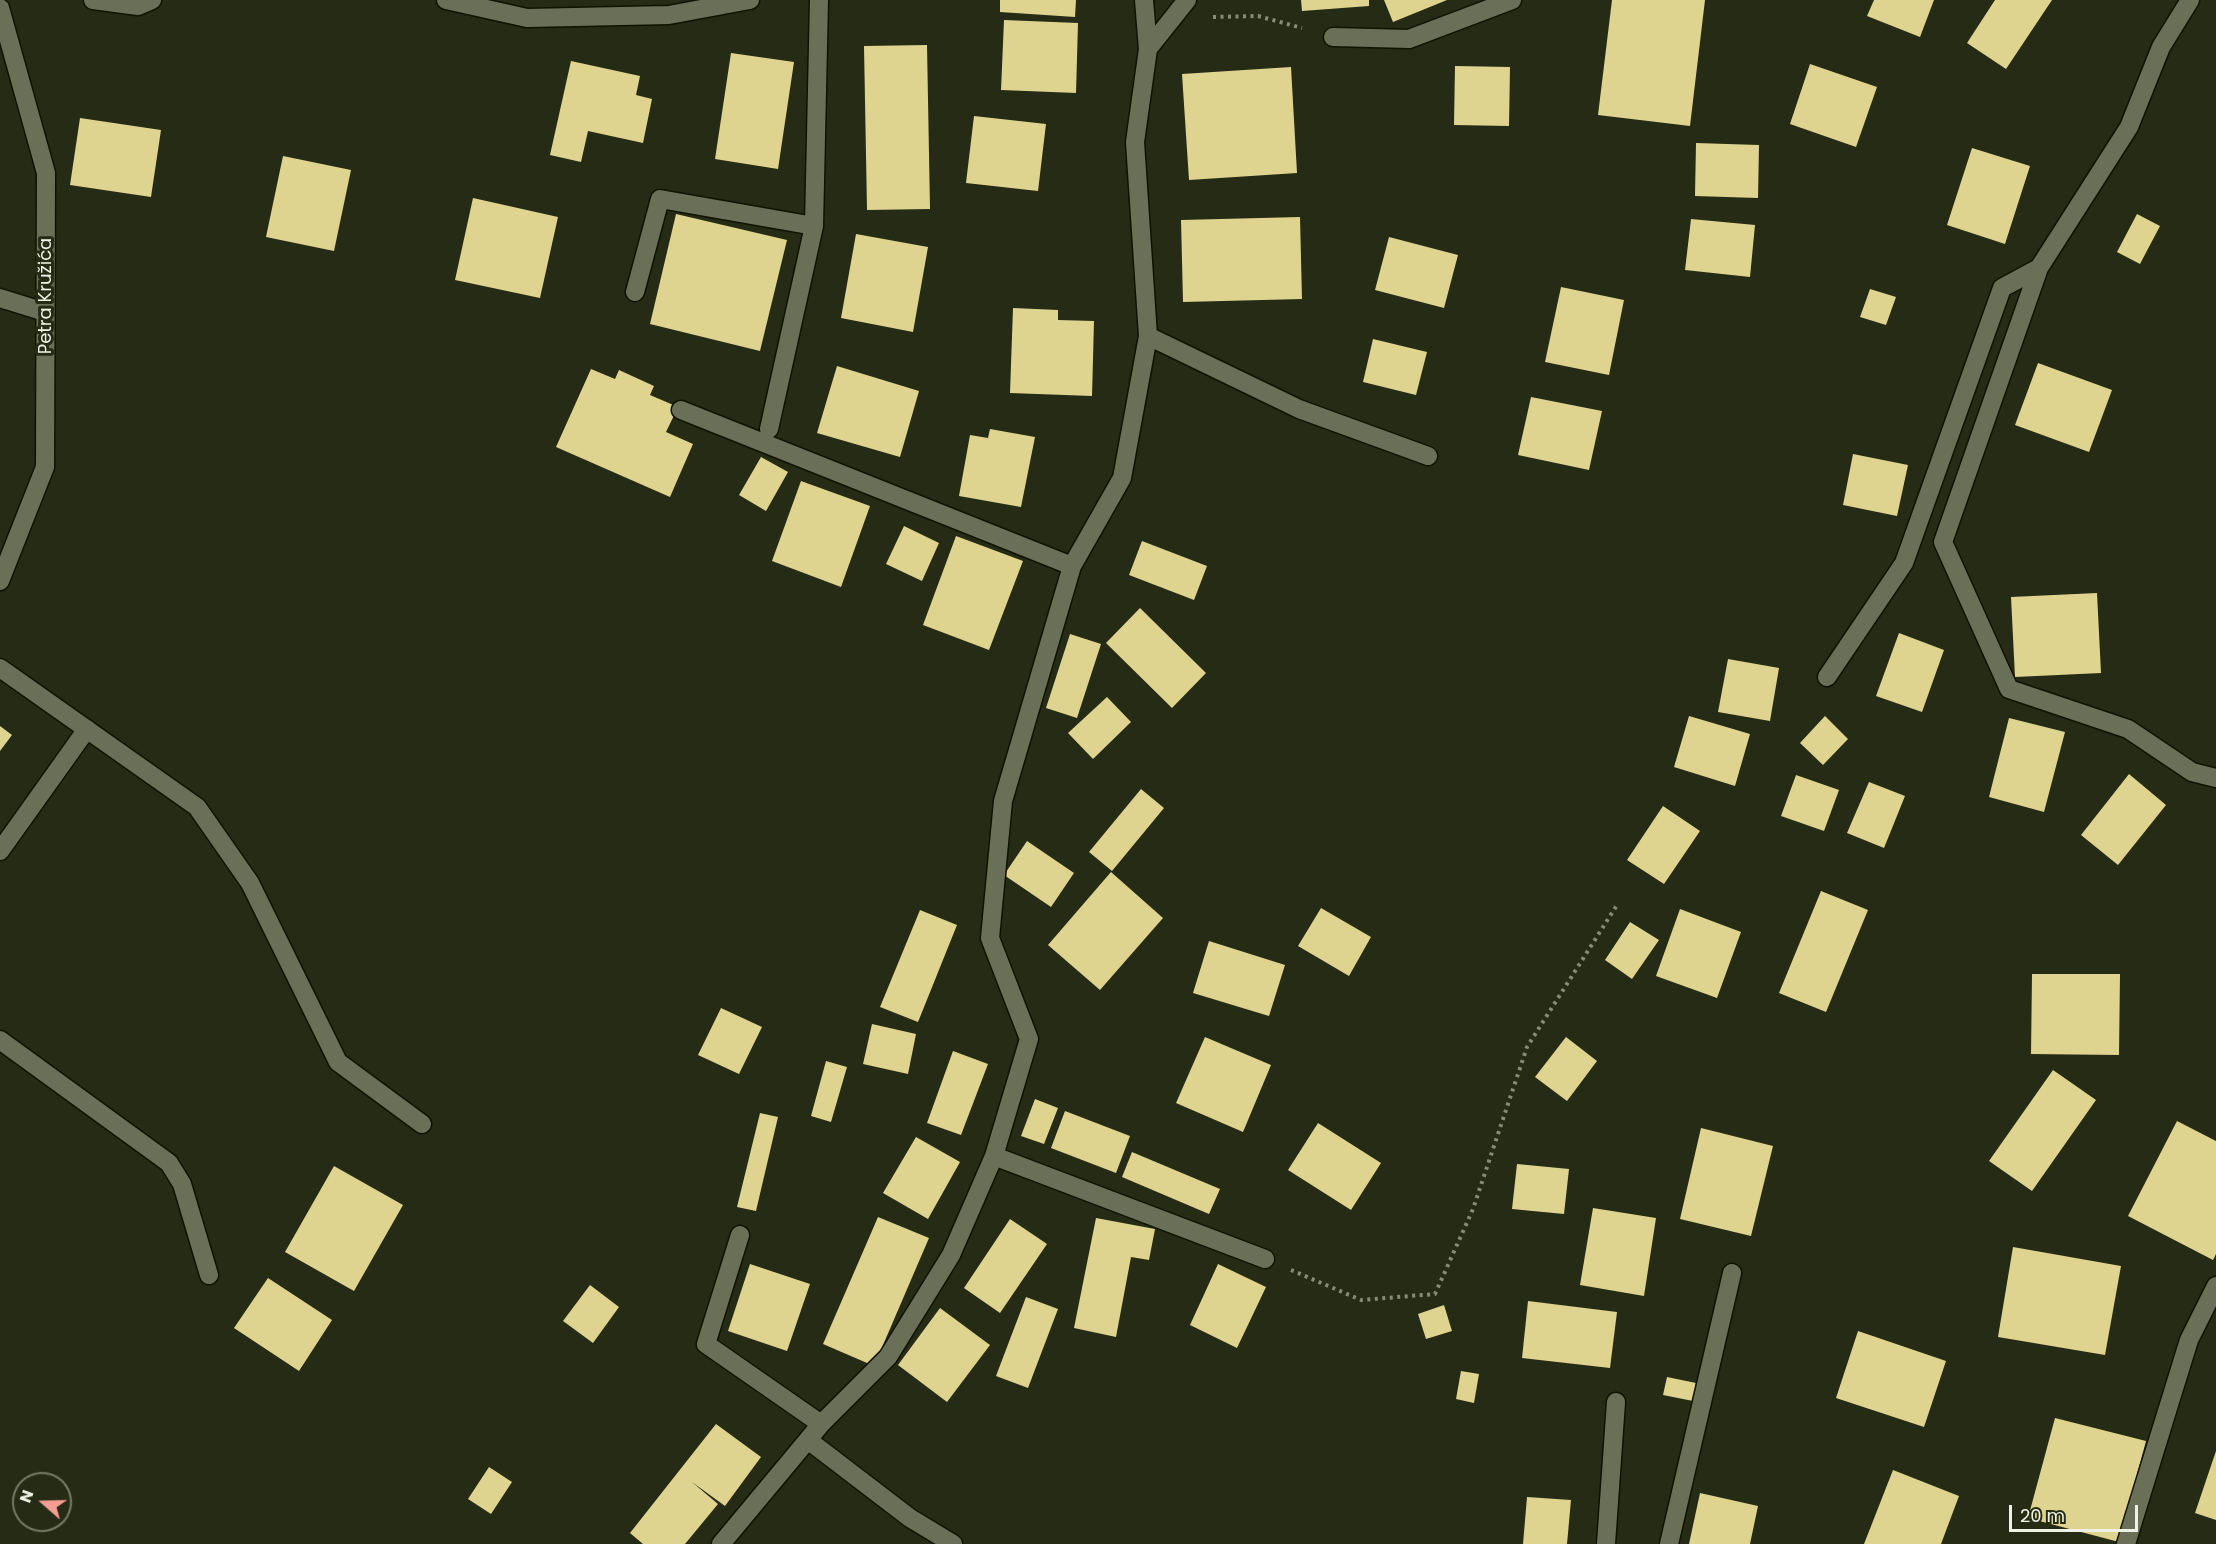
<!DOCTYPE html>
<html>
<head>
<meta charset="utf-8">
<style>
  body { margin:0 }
  #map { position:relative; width:2216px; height:1544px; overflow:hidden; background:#262b15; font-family:Poppins,sans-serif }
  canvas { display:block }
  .north { position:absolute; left:12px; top:1472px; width:60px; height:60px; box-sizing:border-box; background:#262b15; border:2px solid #767b68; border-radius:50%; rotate:290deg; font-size:16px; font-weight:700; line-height:24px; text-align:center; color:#eef2e4 }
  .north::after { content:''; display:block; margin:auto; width:21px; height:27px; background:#f59c93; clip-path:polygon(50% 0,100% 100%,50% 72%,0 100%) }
  .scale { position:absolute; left:2009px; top:1505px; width:129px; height:27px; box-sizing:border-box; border:3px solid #eef2e4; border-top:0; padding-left:8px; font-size:18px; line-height:21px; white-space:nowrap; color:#eef2e4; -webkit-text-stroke:4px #262b15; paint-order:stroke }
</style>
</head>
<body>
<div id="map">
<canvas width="2216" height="1544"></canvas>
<div class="north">N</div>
<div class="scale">20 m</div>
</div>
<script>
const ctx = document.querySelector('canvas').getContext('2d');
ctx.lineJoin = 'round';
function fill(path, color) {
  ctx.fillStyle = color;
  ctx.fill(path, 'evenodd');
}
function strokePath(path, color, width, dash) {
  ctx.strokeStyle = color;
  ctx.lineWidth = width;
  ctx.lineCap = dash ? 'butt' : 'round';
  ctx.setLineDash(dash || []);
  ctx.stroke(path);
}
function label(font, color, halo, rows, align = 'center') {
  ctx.font = font + ' Poppins,sans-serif';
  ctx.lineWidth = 6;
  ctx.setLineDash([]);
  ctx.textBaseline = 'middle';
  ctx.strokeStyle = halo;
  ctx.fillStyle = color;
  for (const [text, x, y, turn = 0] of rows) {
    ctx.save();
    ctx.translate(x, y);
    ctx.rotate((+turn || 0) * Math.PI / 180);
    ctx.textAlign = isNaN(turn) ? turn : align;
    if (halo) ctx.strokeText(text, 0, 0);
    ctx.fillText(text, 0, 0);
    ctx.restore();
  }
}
fill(new Path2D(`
  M1000 0H1076L1075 17 1000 12Z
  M1301 0H1369V6L1302 11Z
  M1384 0H1447L1393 22Z
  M1612 0H1705L1690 126 1598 115Z
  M1874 0H1934L1920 37 1867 16Z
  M1995 0H2052L2006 69 1967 43Z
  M1004 20 1078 23 1076 93 1001 90Z
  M927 45 930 209 867 210 864 46Z
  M731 53 794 62 778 169 715 159Z
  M571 61 640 76 636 95 652 99 643 143 588 131 581 162 550 155Z
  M1810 64 1877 87 1856 147 1790 124Z
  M1455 66 1510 67 1509 126 1454 125Z
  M1291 67 1297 173 1189 180 1182 74Z
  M974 116 1046 124 1038 191 966 183Z
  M80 118 161 130 151 197 70 185Z
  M1696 143 1759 145 1758 198 1695 196Z
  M1972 148 2030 166 2005 244 1947 225Z
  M283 156 351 170 334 251 266 237Z
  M473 198 558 217 540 298 455 280Z
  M676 214 787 240 760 351 650 324Z
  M2137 214 2160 226 2140 264 2117 252Z
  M1300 217 1302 299 1183 302 1181 220Z
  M1691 219 1755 225 1750 277 1685 270Z
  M856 234 928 247 913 332 841 318Z
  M1389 237 1458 255 1444 308 1375 290Z
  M1561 287 1624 300 1609 375 1545 362Z
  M1870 289 1896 297 1886 325 1860 317Z
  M1013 308 1058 310V320L1094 321 1092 396 1010 393Z
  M1373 339 1427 352 1416 395 1363 382Z
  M2038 363 2112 390 2089 452 2015 425Z
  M837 366 919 391 900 457 817 433Z
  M591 369 615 379 619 370 654 386 650 395 678 407 666 432 693 444 670 497 556 447Z
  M1531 397 1602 411 1589 470 1518 455Z
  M990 429 1035 437 1021 507 959 496 970 435 988 438Z
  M1853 454 1908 465 1897 516 1843 505Z
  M761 457 788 472 766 511 739 495Z
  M801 481 870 506 841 587 772 561Z
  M904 526 939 543 922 581 886 564Z
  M956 536 1023 561 989 650 923 625Z
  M1142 541 1207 566 1194 600 1129 575Z
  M2097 593 2101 673 2015 677 2011 597Z
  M1140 608 1206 673 1172 708 1106 643Z
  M1899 633 1944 650 1922 712 1876 696Z
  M1070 634 1101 644 1077 718 1046 708Z
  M1728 659 1779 668 1770 721 1718 712Z
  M1107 697 1131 722 1093 759 1068 733Z
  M1689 716 1750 734 1735 786 1674 767Z
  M1825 716 1848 739 1823 765 1800 743Z
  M2009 718 2065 732 2044 812 1989 797Z
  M0 726 12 735 0 751Z
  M2129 774 2166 805 2118 865 2081 835Z
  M1796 775 1839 790 1824 831 1781 816Z
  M1869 782 1905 796 1884 848 1847 833Z
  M1141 789 1164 808 1112 871 1089 852Z
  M1663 806 1700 831 1664 884 1627 860Z
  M1027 841 1074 873 1051 907 1004 875Z
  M1111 872 1163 918 1100 990 1048 945Z
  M1821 891 1868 910 1826 1012 1779 993Z
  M1321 908 1371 937 1349 976 1298 946Z
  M1680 909 1741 932 1717 998 1656 976Z
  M920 910 957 925 918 1022 880 1007Z
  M1630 922 1659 940 1632 979 1605 960Z
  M1209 941 1285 965 1269 1016 1193 993Z
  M2032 974H2120L2119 1055 2031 1054Z
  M721 1008 762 1027 739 1074 698 1055Z
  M872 1024 916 1034 908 1074 863 1064Z
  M1205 1037 1271 1065 1243 1132 1176 1103Z
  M1566 1037 1597 1061 1567 1101 1535 1077Z
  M953 1051 988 1064 961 1135 927 1123Z
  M826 1061 847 1067 831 1122 811 1116Z
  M2053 1070 2096 1100 2032 1191 1989 1161Z
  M1035 1099 1058 1108 1044 1144 1021 1136Z
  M1065 1111 1130 1136 1116 1173 1051 1148Z
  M760 1113 778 1117 756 1211 737 1207Z
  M2177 1121 2216 1141V1254L2213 1260 2128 1216Z
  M1318 1123 1381 1163 1351 1210 1288 1170Z
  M1701 1128 1773 1146 1751 1236 1680 1219Z
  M916 1137 960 1162 928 1219 883 1193Z
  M1132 1152 1220 1189 1209 1214 1122 1177Z
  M1517 1164 1569 1169 1564 1214 1512 1209Z
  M334 1166 403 1205 354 1291 285 1252Z
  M1593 1208 1656 1218 1644 1296 1580 1285Z
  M878 1217 929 1238 874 1366 823 1344Z
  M1096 1218 1155 1229 1149 1260 1131 1257 1116 1337 1074 1328Z
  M1010 1219 1047 1244 1000 1313 964 1288Z
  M2013 1247 2121 1266 2105 1355 1998 1337Z
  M750 1264 810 1284 787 1351 728 1331Z
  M1218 1264 1266 1287 1237 1348 1190 1325Z
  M268 1278 332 1320 299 1371 234 1328Z
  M590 1285 619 1307 593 1343 563 1321Z
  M1026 1297 1058 1309 1028 1388 996 1376Z
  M1528 1301 1617 1312 1610 1368 1522 1358Z
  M1444 1305 1452 1331 1426 1339 1418 1314Z
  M940 1308 990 1345 947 1402 898 1365Z
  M1858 1331 1946 1361 1924 1427 1836 1398Z
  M1461 1371 1479 1374 1474 1403 1456 1399Z
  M1667 1377 1696 1383 1693 1401 1663 1395Z
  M2055 1418 2146 1441 2119 1542 2028 1518Z
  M716 1424 761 1457 725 1506 692 1482 718 1504 685 1544H643L630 1533Z
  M2216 1451V1520L2195 1513Z
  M489 1467 512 1482 491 1514 468 1499Z
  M1893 1470 1959 1496 1941 1544H1864Z
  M1700 1493 1758 1506 1750 1544H1689Z
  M1527 1497 1571 1500 1567 1544H1523Z`), '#dfd48f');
const minor = new Path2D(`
  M93 0 138 6 152 0
  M446 0 527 18 669 15 750 0
  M2190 0 2161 47 2129 127 2039 268 1943 542 2009 689 2128 729 2192 772 2216 778
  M0 8 46 173 45 467 0 581
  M1333 37 1409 39 1512 0
  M1148 49 1187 0
  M635 292 660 199 814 226
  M0 298 45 312
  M1148 336 1299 409 1428 456
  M681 410 1072 566
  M769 429 814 226 819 0
  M0 668 197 807 250 883 338 1062 422 1124
  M1827 677 1904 563 2002 288 2039 268
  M0 851 87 729
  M0 1040 169 1163 182 1184 209 1275
  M994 1156 1265 1259
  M740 1235 706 1344 821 1424
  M808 1440 910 1518 953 1544
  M721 1544 821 1424 888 1357 951 1255 994 1156 1029 1039 990 938 1003 801 1072 566 1122 478 1148 336 1135 142 1148 49 1144 0
  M1606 1544 1616 1402
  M1669 1544 1732 1273
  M2126 1544 2189 1340 2216 1286`);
strokePath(minor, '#101301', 21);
strokePath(new Path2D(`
  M1213 17 1258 16 1302 28
  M1291 1270 1361 1300 1435 1294 1473 1209 1527 1047 1617 905`), '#878c7a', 4, [3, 4.5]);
strokePath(minor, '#6a7057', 18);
label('18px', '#eef2e4', '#262b15', [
  ["Petra Kružića",46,296,-90]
]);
</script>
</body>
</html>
